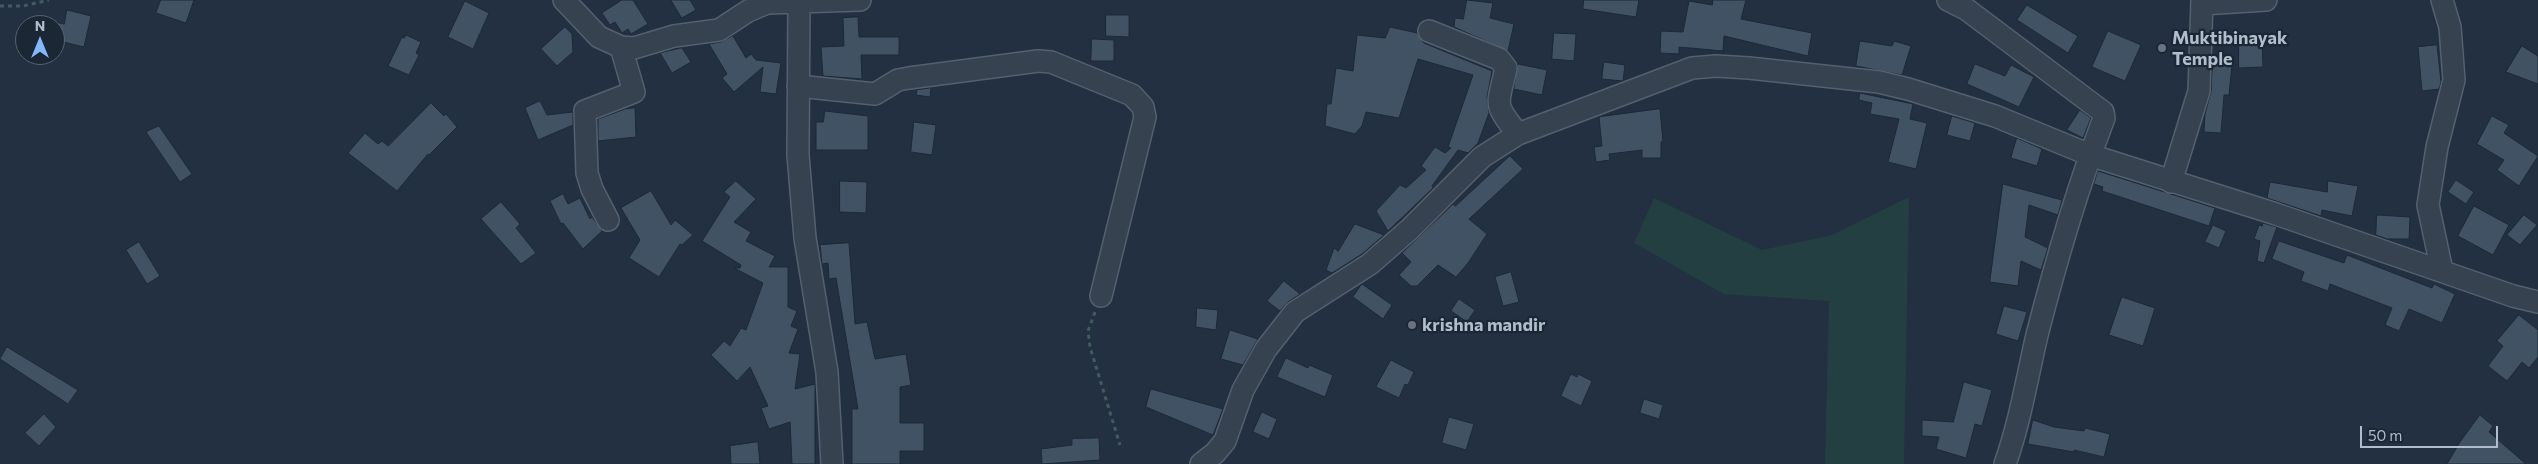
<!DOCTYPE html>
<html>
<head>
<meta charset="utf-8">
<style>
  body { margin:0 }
  #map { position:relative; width:2538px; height:464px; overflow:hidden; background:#223041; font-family:Commissioner,sans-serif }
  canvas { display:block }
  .north { position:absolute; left:15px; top:15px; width:50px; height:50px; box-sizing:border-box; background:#1b2735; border:1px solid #576371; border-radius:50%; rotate:0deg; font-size:14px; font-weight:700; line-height:20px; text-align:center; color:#b2bdcb }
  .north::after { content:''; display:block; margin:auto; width:18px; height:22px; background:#83b8ff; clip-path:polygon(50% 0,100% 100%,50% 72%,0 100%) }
  .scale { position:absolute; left:2360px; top:426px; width:138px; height:22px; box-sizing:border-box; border:2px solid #b2bdcb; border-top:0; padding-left:6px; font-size:15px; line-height:18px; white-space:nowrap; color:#b2bdcb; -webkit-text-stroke:4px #1b2735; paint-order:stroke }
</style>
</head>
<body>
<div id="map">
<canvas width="2538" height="464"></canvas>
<div class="north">N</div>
<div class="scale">50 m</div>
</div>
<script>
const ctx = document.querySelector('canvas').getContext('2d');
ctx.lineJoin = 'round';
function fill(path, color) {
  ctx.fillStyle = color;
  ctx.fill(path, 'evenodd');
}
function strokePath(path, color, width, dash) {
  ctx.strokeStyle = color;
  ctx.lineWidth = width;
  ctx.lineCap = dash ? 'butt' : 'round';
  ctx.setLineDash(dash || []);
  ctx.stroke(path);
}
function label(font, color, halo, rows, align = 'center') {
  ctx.font = font + ' Commissioner,sans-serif';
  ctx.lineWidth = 4.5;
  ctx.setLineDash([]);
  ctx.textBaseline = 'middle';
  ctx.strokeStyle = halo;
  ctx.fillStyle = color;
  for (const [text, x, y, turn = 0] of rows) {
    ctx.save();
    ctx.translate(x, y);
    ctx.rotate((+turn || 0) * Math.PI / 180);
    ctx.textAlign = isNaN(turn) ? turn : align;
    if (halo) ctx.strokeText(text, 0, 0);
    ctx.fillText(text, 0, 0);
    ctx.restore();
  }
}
fill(new Path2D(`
  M1909 197 1904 464H1825L1829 301 1724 294 1634 243 1654 198 1762 250 1832 235Z`), '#243f42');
const building = new Path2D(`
  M161 0H194L186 23 156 13Z
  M622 0H633L648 24 631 34 628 29 622 33 615 22 610 25 602 13Z
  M671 0H690L696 10 682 18Z
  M1467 0 1493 3 1490 18 1514 24 1508 51 1454 27 1455 18 1463 19Z
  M1584 0H1639L1636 17 1583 9Z
  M1713 0H1746L1741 19 1812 33 1808 56 1724 36 1723 51 1679 47V54L1660 53 1661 31 1683 32 1689 1 1712 5Z
  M465 1 489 13 473 49 448 37Z
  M2027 5 2078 36 2068 53 2017 20Z
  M67 10 91 16 84 47 55 40V22L64 24Z
  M1106 15H1129V37L1106 36Z
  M858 17 859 37H899V55H861L862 79 823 76 821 47 844 46 843 18Z
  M565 27 572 34 573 52 557 66 541 49Z
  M1390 27 1417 33 1424 43 1492 71 1487 97 1489 113 1478 143 1468 153 1458 150 1432 186 1433 188 1388 231 1376 211 1400 185 1406 188 1426 170 1421 166 1435 147 1445 153 1451 148 1448 147 1473 75 1418 59 1399 118 1366 112 1362 126 1355 134 1325 126 1327 104H1331L1336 68 1353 71 1357 35 1385 38Z
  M2108 31 2141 45 2125 81 2092 67Z
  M1554 33 1576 34 1574 61 1552 59Z
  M406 35 421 42 416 53 419 55 409 75 388 66 402 37 404 38Z
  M733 36 746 58 751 54 756 60 781 63 776 94 760 92 763 67 734 92 722 78 727 74 709 44 721 42Z
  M1092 39 1114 40V61H1091Z
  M2239 40H2262L2263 67 2239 68Z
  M1860 41 1892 46 1894 41 1911 46 1902 75 1856 66Z
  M2437 45 2441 82 2439 89 2422 91 2418 47Z
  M2522 46 2538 56V84L2506 72Z
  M682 48 691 62 672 73 660 53Z
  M2213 55 2226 56V65H2232L2229 95H2224L2221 133 2204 132 2205 114 2211 92Z
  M1604 62 1625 65 1623 81 1602 79Z
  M1518 64 1547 70 1542 95 1514 89Z
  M1975 64 2005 76 2011 65 2034 77 2019 107 1967 84Z
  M931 88 930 97 916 95 917 90Z
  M1860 93 1913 104 1910 119 1927 123 1916 169 1888 162 1899 119 1870 114 1872 103 1859 100Z
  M540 101 547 115 573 112V125L538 140 525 108Z
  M431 103 444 116 446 114 457 127 429 155 428 154 397 191 348 153 365 133 378 144 382 141 388 146Z
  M635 108 636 137 598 141V119L625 109Z
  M1660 109 1663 141 1661 142V158H1642V150L1609 154 1610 160 1596 162 1594 147 1602 146 1599 117Z
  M2080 110 2091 118 2083 138 2067 130Z
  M825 111 868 116V150H816V122H823Z
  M1952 116 1975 123 1970 141 1947 135Z
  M2492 116 2509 125 2504 133 2538 156 2519 186 2497 170 2504 160 2477 144Z
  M914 122 936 125 932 155 911 152Z
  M159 126 192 174 180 182 146 132Z
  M2017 138 2042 149 2037 166 2011 158Z
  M1510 156 1523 169 1469 219 1487 234 1468 263 1456 277 1438 265 1417 286H1411L1399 275 1411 262 1402 253 1450 207 1453 204 1455 206Z
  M2098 171 2215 208 2209 226 2102 191 2103 187 2094 184Z
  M2456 180 2474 192 2466 204 2448 192Z
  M736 181 756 199 734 222 751 232 746 241 775 256 769 267H788V307L797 311 791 326 798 329 789 353 800 354 795 389 815 384V464H792L790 422 769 429 761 408 768 406 750 367 737 381 711 355 724 341 730 346 741 328 746 330 763 283 734 268H740L741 265 702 241 730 197 724 192Z
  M840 181 867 182 866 213 840 212Z
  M2328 181 2358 186 2352 216 2322 210 2321 216 2267 198 2270 182 2327 192Z
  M2003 184 2062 200 2058 215 2029 205 2025 237 2048 248 2041 270 2021 261 2018 286 1990 282Z
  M651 191 671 225 675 220 693 235 682 245 680 244 659 277 629 258 640 240 621 208Z
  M563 194 568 204 580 198 590 219 592 217 602 231 583 249 563 223 561 224 550 201Z
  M501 202 520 224 516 228 536 253 521 264 481 219Z
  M2474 206 2509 225 2493 255 2458 236Z
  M2377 215 2410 217 2409 239H2387L2376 235Z
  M2524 215 2537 225 2520 245 2507 235Z
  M2263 223 2277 227 2264 263 2257 261 2260 241 2254 239 2259 225 2262 226Z
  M1355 224 1384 235 1362 254 1332 273 1326 270 1334 248 1338 251Z
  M2213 225 2226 231 2219 248 2205 242Z
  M2279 241 2344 263 2347 255 2432 288 2434 284 2455 294 2442 323 2409 309 2399 331 2385 325 2392 308 2330 284 2328 291 2301 281 2304 272 2272 259Z
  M139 242 160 276 147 284 126 250Z
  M849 243 855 324 867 322 875 359 906 354 911 385 900 387V423H924V451H900V464H852V409H858L836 278 829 279 828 263 822 264 820 245Z
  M1511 272 1519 302 1503 306 1495 277Z
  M1284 281 1300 294 1288 302 1280 311 1267 301Z
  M1362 284 1392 305 1383 319 1353 297Z
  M2122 297 2155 308 2143 346 2109 335Z
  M1459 299 1475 310 1467 322 1451 311Z
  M2004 306 2027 312 2018 341 1996 334Z
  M1197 308 1218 310 1216 330 1196 327Z
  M2519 315 2538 330V357L2529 368 2522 362 2507 381 2488 366 2503 346 2497 341Z
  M1230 330 1258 339 1243 365 1221 359Z
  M7 347 78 390 68 404 0 359Z
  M1286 358 1308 368 1309 365 1333 375 1325 397 1277 377Z
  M1391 360 1414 372 1408 385 1405 384 1399 398 1376 387Z
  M1571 374 1577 377 1578 374 1592 381 1581 406 1561 396Z
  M1964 382 1992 390 1982 426 1975 424 1966 458 1936 449 1939 437 1922 436V420L1953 422Z
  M1151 389 1223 409 1213 435 1146 407Z
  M1644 399 1663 405 1659 419 1640 413Z
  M1262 412 1277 419 1269 439 1253 432Z
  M44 414 56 427 39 446 25 433Z
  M2480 415 2493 426 2489 432 2526 464H2447L2460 442Z
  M1449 417 1474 424 1466 450 1442 443Z
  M2033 420 2054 427 2084 431 2085 428 2110 434 2104 457 2074 450V452L2028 444Z
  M1099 438 1100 460 1042 464 1041 449 1072 445V439Z
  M758 442 760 464H731L730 446Z`);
fill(building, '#425265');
strokePath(building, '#1d2937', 1);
const minor = new Path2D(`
  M564 0 599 37 621 47 634 48 674 36 719 30 748 11 767 3 860 0
  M799 0 798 155 805 238 827 372 832 464
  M1948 0 1966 9 2095 106 2103 112 2104 118C2077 189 2056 261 2037 335 2027 378 2020 422 2005 464
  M2442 0 2450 27 2454 80 2437 147 2428 205 2442 271
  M2202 4 2266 0
  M1429 31 1499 59 1506 68C1498 106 1492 102 1518 134
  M798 86 875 94 898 80 909 78 1038 61 1051 62 1132 95 1143 107 1145 117 1101 296
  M2171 182 2199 91 2202 0
  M608 220 592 189 587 173 585 111 634 92 621 47
  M1201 464 1215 453 1225 441 1243 390 1266 349 1295 312 1370 264 1410 229 1482 157 1518 134 1692 68 1716 66 1749 68 1879 82 1908 89 1995 116 2090 155 2276 214 2513 296 2538 302`);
strokePath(minor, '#54606e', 24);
strokePath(new Path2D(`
  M0 6H23L49 0
  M1095 312 1088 331 1090 347 1120 445`), '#425c5e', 3, [4, 4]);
strokePath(minor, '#364250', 21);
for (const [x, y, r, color] of [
  [2162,48,5,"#6b7280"],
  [1412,325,5,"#6b7280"]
]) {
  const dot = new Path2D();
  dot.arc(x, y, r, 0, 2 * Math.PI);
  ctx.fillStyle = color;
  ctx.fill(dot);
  strokePath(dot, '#1b2735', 2);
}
label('bold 18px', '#b2bdcb', '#1b2735', [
  ["Muktibinayak",2172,38],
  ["Temple",2172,59],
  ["krishna mandir",1422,325]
], 'left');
</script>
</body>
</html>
